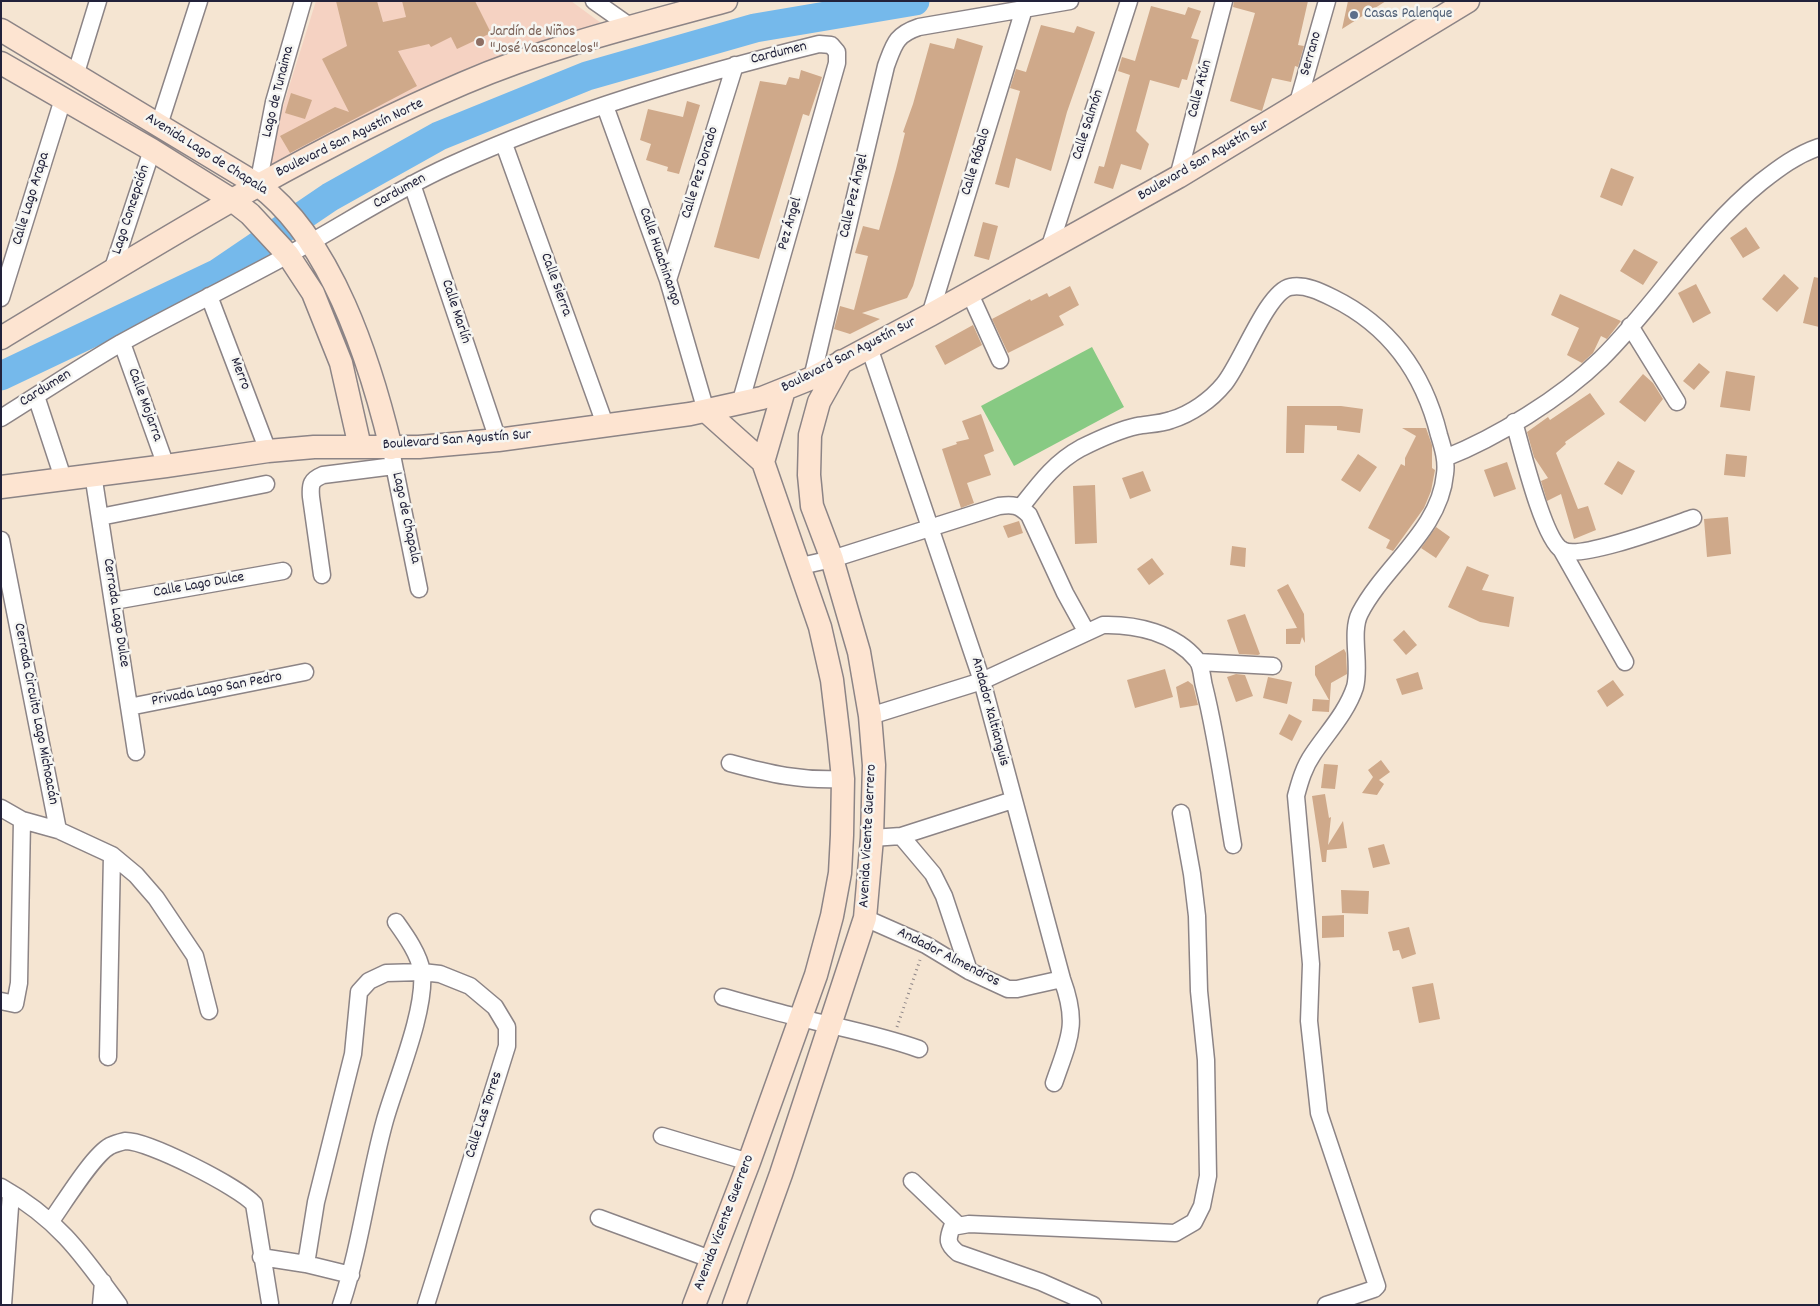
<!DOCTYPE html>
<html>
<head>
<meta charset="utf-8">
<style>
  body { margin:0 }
  #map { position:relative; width:1820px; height:1306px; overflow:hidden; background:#f5e5d2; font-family:Dekko,sans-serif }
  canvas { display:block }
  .frame { position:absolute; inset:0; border:2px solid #22223b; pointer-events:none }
</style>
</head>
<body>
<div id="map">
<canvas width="1820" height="1306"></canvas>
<div class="frame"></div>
</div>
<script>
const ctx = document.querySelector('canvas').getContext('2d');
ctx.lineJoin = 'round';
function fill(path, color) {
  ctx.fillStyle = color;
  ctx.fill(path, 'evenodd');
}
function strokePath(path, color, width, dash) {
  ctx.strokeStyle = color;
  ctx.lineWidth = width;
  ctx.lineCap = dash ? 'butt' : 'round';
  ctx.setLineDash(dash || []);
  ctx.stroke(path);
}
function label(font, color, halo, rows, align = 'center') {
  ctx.font = font + ' Dekko,sans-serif';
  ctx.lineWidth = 5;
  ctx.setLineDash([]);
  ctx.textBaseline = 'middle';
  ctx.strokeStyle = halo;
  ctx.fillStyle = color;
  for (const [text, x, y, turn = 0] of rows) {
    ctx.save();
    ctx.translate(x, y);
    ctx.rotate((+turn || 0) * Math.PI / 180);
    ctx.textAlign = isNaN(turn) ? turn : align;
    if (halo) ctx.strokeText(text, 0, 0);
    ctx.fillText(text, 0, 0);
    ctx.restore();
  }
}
fill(new Path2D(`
  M316 1H571L601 23 498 60 276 167 268 161V154Z`), '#f5d2c2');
fill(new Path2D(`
  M1092 347 1124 407 1014 466 981 406Z`), '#87ca83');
strokePath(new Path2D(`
  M1 376 218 273 330 197 439 136 587 76 755 28 915 1`), '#75b9eb', 29);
fill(new Path2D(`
  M336 1H377L383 22 406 17 402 1H475L491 33 457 49 451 37 431 47 429 44 398 51 417 86 290 153 280 136 335 107 349 112 322 59 347 46Z
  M1234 1H1308L1298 45 1304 46 1298 67 1295 66 1291 82 1272 78 1262 111 1230 101 1255 13 1233 7Z
  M1348 1H1386L1342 29Z
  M1151 6 1185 15 1188 7 1201 11 1191 38 1199 40 1187 80 1182 79 1179 88 1150 80 1136 131 1149 144 1141 170 1121 164 1113 189 1094 183 1099 166 1104 167 1130 75 1118 71 1122 57 1135 61Z
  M1041 25 1074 33 1077 26 1095 32 1067 112 1051 171 1016 158 1009 188 995 184 1020 91 1010 88 1016 69 1026 72Z
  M957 38 983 46 913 286 907 298 862 313 880 319 850 334 834 329 840 306 854 310 868 256 855 253 863 226 879 230 896 169 905 133 903 132 913 104 930 43 954 49Z
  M801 70 822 77 809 116 803 114 759 259 714 247 760 81 786 85 789 77 799 79Z
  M291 93 312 100 305 119 285 113Z
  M687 101 700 105 679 174 667 171 668 167 646 160 651 144 640 140 648 109 683 117Z
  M1611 168 1634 177 1622 206 1600 197Z
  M983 222 998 226 989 260 974 256Z
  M1746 227 1760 248 1743 258 1730 238Z
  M1634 249 1658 262 1643 285 1620 271Z
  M1784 274 1799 288 1777 312 1762 299Z
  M1814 277 1819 278V327L1803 323Z
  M1696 284 1711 313 1693 323 1678 293Z
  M1070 286 1079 305 1059 316 1064 325 1008 353 992 319 1030 299 1031 301 1047 293 1049 297Z
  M1560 294 1621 321 1607 339 1601 336 1593 353 1582 363 1567 355 1579 328 1551 315Z
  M973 325 982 345 945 365 935 346Z
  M1699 363 1710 372 1694 390 1683 381Z
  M1726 371 1755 376 1750 411 1720 407Z
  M1643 374 1653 383 1663 399 1645 422 1619 402Z
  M1590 393 1605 414 1565 442 1566 444 1556 453 1578 509 1588 506 1596 530 1574 539 1561 494 1547 501 1541 481 1548 478 1534 457 1527 432 1548 417 1550 420Z
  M1287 406H1341L1363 409 1360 433 1337 430V426L1305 425 1304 453H1286Z
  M981 414 994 451 984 455 991 475 967 483 974 503 961 508 942 449 957 444 956 442 969 439 962 421Z
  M1402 428H1426L1432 445V468L1435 470 1431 491 1424 508 1393 551 1386 548 1390 540 1368 528 1401 464 1405 466V458L1416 436Z
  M1358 454 1377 467 1360 492 1341 480Z
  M1726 454 1747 456 1745 477 1724 475Z
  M1618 461 1635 471 1622 495 1604 484Z
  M1507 462 1516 489 1494 497 1484 470Z
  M1143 471 1151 491 1130 499 1122 478Z
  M1095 485 1097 543 1075 544 1073 486Z
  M1728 517 1731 554 1707 557 1704 519Z
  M1019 521 1023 533 1008 538 1003 526Z
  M1436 527 1450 537 1436 558 1421 548Z
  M1232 546 1246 548 1245 567 1230 565Z
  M1152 558 1164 574 1149 585 1137 569Z
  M1467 566 1489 575 1482 590 1514 597 1509 627 1480 622 1448 607Z
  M1288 584 1304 614 1305 643 1302 637 1300 644H1286V629L1297 628 1277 590Z
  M1245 614 1260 654 1258 655 1239 654 1227 620Z
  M1404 630 1417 645 1406 655 1393 640Z
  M1344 649 1346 653 1347 674 1331 683 1329 712 1312 711 1313 699 1329 700 1315 675V666Z
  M1165 669 1173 697 1135 708 1127 680Z
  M1418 672 1423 689 1402 695 1396 679Z
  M1236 674 1245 675 1253 696 1236 702 1227 677Z
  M1268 677 1292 682 1287 704 1263 698Z
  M1613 680 1624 695 1607 707 1597 691Z
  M1188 681 1193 685 1198 705 1180 708 1176 687Z
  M1289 714 1302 721 1292 741 1279 734Z
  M1381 760 1390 772 1379 780 1384 784 1377 795 1362 793 1373 777 1368 770Z
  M1324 764 1338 765 1335 789 1321 788Z
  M1325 794 1329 818 1331 817 1328 845 1343 821 1347 848 1327 850 1326 862H1322L1312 796Z
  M1384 844 1390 864 1373 868 1368 848Z
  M1341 890 1369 891 1368 914 1342 913Z
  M1344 915V937L1322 938V916Z
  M1409 927 1416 954 1402 959 1399 950 1393 951 1388 932Z
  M1433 983 1440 1019 1419 1023 1412 987Z`), '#cfa98a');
const street = new Path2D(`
  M594 1 631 27
  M75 76 98 1
  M605 106 668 280 706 411
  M1297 106 1327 1
  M159 125 199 1
  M504 144 606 427
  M1178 177 1224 1
  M412 184 498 440
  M258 185 274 102 303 1
  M1049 249 1129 1
  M112 271 152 150
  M668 280 735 65
  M970 294 1000 360
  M209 296 268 451
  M1 298 63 99
  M930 315 1024 9
  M1630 326 1677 402
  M122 343 166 466
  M869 347 982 681 1062 979C1079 1025 1069 1039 1054 1083
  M812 378 886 66C894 45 895 35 919 27L1070 1
  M36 396 63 478
  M1 418C41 393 80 367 121 343 175 313 231 286 286 256 340 227 392 192 449 166 567 112 694 75 819 44L831 45 837 52V63L740 404
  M1514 422C1521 446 1543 539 1562 550 1580 560 1670 526 1693 518
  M392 455 419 589
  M1445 458C1496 438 1561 398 1601 359 1658 303 1698 233 1761 182 1779 168 1796 155 1819 147
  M93 474 136 752
  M1021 507C1039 484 1055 462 1081 448 1097 440 1119 430 1137 426 1148 424 1160 424 1171 420 1191 414 1211 400 1224 384 1241 364 1267 292 1290 287 1305 284 1321 292 1333 298 1390 326 1424 374 1439 435 1443 448 1447 461 1445 474 1440 530 1385 565 1360 613 1350 632 1361 665 1355 687 1347 712 1327 733 1313 754 1304 767 1300 781 1296 796L1311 964 1309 1021 1319 1113 1377 1286 1374 1289 1326 1305
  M100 517 266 484
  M1 540 58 830
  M1561 549 1625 662
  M801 566 832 559 999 506C1013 504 1019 505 1029 515L1065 593 1086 631
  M322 575 311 497C310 484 311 480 323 475L394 466
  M114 601 283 571
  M1198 662 1273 666
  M129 707 305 672
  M870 716 982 681 1103 625C1136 624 1175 633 1197 660 1202 666 1202 679 1204 686 1217 738 1224 792 1233 845
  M730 763C770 774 801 781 843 779
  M1 808 22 820 58 830 112 855 136 875 156 898 195 956 209 1011
  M901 836 933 874 944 896 969 971
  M872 838 901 836 1013 800
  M865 918 926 945 969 971 1008 989H1017L1062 979
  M723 997C749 1004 775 1012 801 1018 841 1028 880 1035 919 1049
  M1 1001 15 1004 19 983 22 820
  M108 1057 112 855
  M662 1136 749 1162
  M912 1181 958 1225
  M1 1187C58 1219 82 1254 119 1305
  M599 1218 713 1260
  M51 1221C64 1203 93 1155 110 1146 114 1144 121 1142 125 1141 147 1140 239 1187 254 1204L270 1303
  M261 1257 306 1264 351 1275
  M306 1264 316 1202 353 1054 359 992 369 981 386 973 422 972 440 974 470 986 495 1007 507 1027V1046L426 1305
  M3 1305 11 1193
  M101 1305 103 1282
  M341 1305C361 1245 368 1181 385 1120 396 1081 426 1011 422 972 419 954 406 936 396 922
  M1093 1305 1041 1282 958 1253C947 1244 947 1240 952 1227L969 1224 1175 1233 1194 1222 1202 1206 1208 1176 1206 1060 1199 991 1197 916 1192 874 1181 813`);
const secondary = new Path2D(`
  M1 30 258 185C332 240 370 361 391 448
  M1 63 152 150 232 200 250 214 288 255 313 293 341 363 360 447
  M1 338C152 247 302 152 464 83 548 47 638 25 726 1
  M763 462 784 390
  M1 487 166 466 268 451 314 447H419L498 440 690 414 762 398 812 378 930 315 1178 177 1468 1
  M694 1305 749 1162 816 975 832 916 840 873 842 835 843 779 839 739 832 680 820 627 763 462 706 411
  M734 1305 781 1174 865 918 872 838 874 765 870 716 859 652 832 559 812 506 809 475 810 435 819 402 842 361`);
strokePath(street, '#8c8486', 19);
strokePath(secondary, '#8c8486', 25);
strokePath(new Path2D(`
  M897 1027 920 960`), '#8c8486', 3, [1, 4]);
strokePath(street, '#fff', 16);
strokePath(secondary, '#fde4d1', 22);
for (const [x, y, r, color] of [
  [1354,15,5,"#5c6f8a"],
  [480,42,5,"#8d6e63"]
]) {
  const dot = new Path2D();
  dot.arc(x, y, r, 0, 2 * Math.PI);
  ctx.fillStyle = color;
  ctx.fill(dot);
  strokePath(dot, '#f6f6f2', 2);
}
label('15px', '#4e5e75', '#f6f6f2', [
  ["Casas Palenque",1364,15]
], 'left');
label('15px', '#785e54', '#f6f6f2', [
  ["Jardín de Niños",490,33],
  ["\"José Vasconcelos\"",490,50]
], 'left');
label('15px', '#22223b', '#f6f6f2', [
  ["Cardumen",779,54,-14],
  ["Serrano",1312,54,-74],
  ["Calle Atún",1201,89,-75],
  ["Lago de Tunaima",279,92,-76],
  ["Calle Salmón",1089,125,-72],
  ["Boulevard San Agustín Norte",350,139,-26],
  ["Avenida Lago de Chapala",206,155,32],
  ["Boulevard San Agustín Sur",1204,161,-30],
  ["Calle Róbalo",977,162,-73],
  ["Calle Pez Dorado",701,173,-73],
  ["Cardumen",400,192,-29],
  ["Calle Pez Ángel",855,196,-77],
  ["Calle Lago Arapa",32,199,-73],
  ["Lago Concepción",132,210,-72],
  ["Pez Ángel",791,224,-74],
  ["Calle Huachinango",659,257,71],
  ["Calle Sierra",555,285,70],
  ["Calle Marlín",455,312,72],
  ["Boulevard San Agustín Sur",849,356,-27],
  ["Merro",239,374,69],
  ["Cardumen",46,389,-32],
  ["Calle Mojarra",144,405,70],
  ["Boulevard San Agustín Sur",457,441,-4],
  ["Lago de Chapala",405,518,78],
  ["Calle Lago Dulce",199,586,-10],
  ["Cerrada Lago Dulce",115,613,81],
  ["Privada Lago San Pedro",217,690,-11],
  ["Andador Xaltianguis",989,712,75],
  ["Cerrada Circuito Lago Michoacán",35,714,79],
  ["Avenida Vicente Guerrero",869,836,-87],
  ["Andador Almendros",948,958,27],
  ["Calle Las Torres",485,1115,-72],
  ["Avenida Vicente Guerrero",725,1223,-69]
]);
</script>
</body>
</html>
